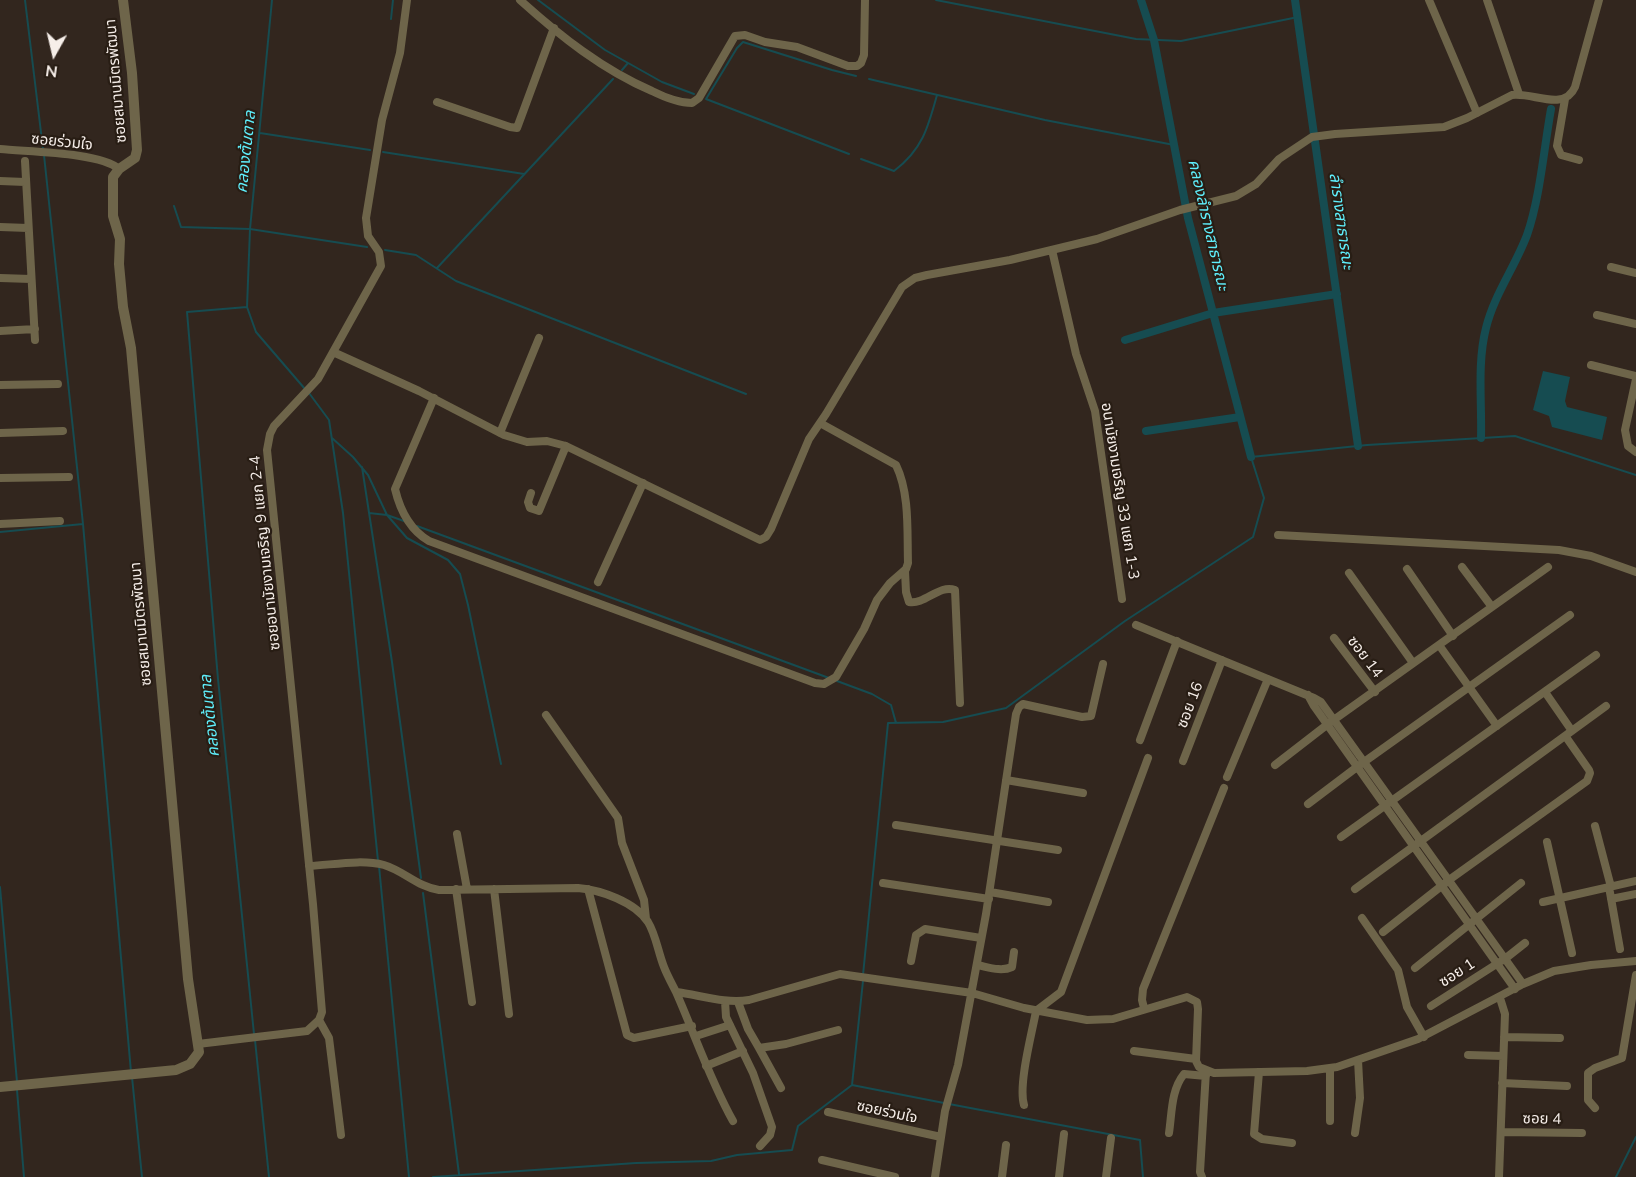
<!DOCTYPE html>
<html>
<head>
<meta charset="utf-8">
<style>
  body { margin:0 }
  #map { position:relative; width:1636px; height:1177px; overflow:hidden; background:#32261e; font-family:Mulish,sans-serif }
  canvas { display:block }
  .north { position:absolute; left:24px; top:24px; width:60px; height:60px; -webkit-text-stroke:4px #281d14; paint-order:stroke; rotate:188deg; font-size:16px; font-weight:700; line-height:24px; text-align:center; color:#f6eee9 }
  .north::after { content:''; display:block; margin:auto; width:21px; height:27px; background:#f6eee9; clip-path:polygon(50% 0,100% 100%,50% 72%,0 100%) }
</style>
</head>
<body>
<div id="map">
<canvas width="1636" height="1177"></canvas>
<div class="north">N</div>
</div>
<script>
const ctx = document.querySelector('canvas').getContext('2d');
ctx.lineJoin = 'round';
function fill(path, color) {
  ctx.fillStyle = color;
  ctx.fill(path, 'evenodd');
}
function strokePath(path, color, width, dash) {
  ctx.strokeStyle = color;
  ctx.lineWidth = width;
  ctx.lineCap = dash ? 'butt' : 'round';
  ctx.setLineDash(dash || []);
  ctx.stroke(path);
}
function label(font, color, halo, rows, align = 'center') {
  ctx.font = font + ' Mulish,"Noto Sans Thai",sans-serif';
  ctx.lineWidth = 4.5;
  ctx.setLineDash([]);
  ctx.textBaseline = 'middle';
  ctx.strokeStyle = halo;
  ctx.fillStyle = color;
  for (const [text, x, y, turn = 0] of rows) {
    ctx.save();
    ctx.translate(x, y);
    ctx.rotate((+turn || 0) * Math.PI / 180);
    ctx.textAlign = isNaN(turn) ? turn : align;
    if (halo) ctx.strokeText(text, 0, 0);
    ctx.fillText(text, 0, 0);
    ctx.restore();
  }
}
fill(new Path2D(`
  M1543 371 1570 377 1565 401 1567 407 1607 417 1602 440 1552 427 1549 416 1533 410Z`), '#164c51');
strokePath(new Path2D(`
  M25 0 43 149
  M538 0 605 50 662 82 694 94
  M936 0 1136 39 1181 41 1298 17
  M391 19 393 0
  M622 70 628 63
  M869 79 1045 120 1174 145
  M260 133 370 150
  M383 152 524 174
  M849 154 706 99 737 48 743 42 832 70 856 76
  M44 155 83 524 131 1072
  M861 159 894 171C922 150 928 128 937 95
  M174 206 181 227 250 229 367 247
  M385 250 416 255 456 281 746 394
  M437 268 613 79
  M247 307 256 332 305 389
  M309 393 329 420 343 513 378 861
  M332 438 353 457 368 475 387 515 407 538 448 560 460 574 468 605 501 764
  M362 467 392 662 421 878
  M369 513 387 515 404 521
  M417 526 829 678
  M0 532 83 524
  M837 681 872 694 891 705 896 723
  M379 866 409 1177
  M0 887 17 1082
  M423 893 459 1174
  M863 975 888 723 943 722 1006 708 1125 621 1253 537 1264 498 1251 457 1367 445 1515 436 1636 475
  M254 1034 218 679 187 312 247 307 250 229 272 0
  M255 1040 269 1177
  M132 1077 142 1177
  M852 1085 863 981
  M17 1090 24 1177
  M949 1104 1140 1140 1143 1177
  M433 1177 636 1163 711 1161 737 1155 792 1150 798 1126 852 1085 944 1103
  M1616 1177 1636 1137`), '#164c51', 2);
strokePath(new Path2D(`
  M1141 0 1154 40 1188 218 1251 457
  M1295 0 1358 446
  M1125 340 1213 313 1337 294
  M1146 431 1240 417
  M1481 438C1482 402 1477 363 1486 328 1494 295 1515 267 1527 235 1540 198 1544 148 1551 109`), '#164c51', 8);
strokePath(new Path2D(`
  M520 0C560 36 603 70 652 91 664 97 678 103 692 103L699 98 735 36 745 35 765 42 797 47 848 66H857L861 63 864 55 865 0
  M1429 0 1477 113
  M1487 0 1519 94
  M1565 99 1557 146 1561 155 1579 160
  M437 102 510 127 517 128 554 28
  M0 149C27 152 100 152 119 169
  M25 161 35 340
  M0 181 25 182
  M0 227 28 228
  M1052 250 1076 354 1095 411 1122 599
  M1611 267 1636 273
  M0 278 31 279
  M1597 315 1636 324
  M0 331 35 329
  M333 352 419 391 504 435 527 442 547 441 566 446 760 540 766 537 771 529 809 439 826 414 902 287 915 278 927 275 1010 260 1097 239 1180 210 1236 196 1256 184 1279 159 1312 137 1335 134 1444 127 1467 118 1512 95C1533 92 1564 112 1575 87L1599 0
  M1591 365 1636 376
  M1636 379 1625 430 1628 446 1636 452
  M0 385 58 384
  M434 398 395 489C400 510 410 530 429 541L815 683 824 684 836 677 864 629 877 600 890 583 906 569 908 563C907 532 910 494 896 465L820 423
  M0 433 63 431
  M500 433 539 338
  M0 478 69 477
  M531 493 528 502 530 508 539 511 566 446
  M0 524 60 521
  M1278 535 1559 550 1591 556 1636 572
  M1462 567 1492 607
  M1407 569 1453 636
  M905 571 906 592 909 602C925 605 939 584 955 590L960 703
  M1349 573 1413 663
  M598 582 643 483
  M1136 625 1314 698 1321 702 1523 984
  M1334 638 1375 692
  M1439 645 1497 726
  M1545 692 1572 731
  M1308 695 1314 706 1515 989
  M546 715 618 818 622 843 644 900 646 919
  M1140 740 1177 641
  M1183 761 1222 660
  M1275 765 1328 724 1548 567
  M1227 777 1268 679
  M1006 780 1083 793
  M1308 804 1357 767 1570 615
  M896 825 1058 850
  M1595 826 1611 887
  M457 834 467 889
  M1341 837 1596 655
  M1547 842 1572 953
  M309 866C332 865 361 859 384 865 404 871 418 887 439 890L578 888C601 890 635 902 648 922 656 935 658 952 664 967 667 975 672 984 676 992 700 995 725 1004 749 1000L840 974 972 993 1024 1008 1087 1020 1113 1019 1187 997 1197 1002 1198 1009 1196 1061 1199 1067 1214 1073 1307 1071 1337 1067 1418 1039 1523 984 1554 971 1591 965 1636 961
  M883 883 989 899
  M1609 887 1620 949
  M456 889 472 1002
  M494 889 509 1014
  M588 889 627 1035 634 1038 692 1026
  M1355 889 1606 706
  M990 892 1048 902
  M1611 899 1636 894
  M1543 902 1636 881
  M1362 918 1398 970 1407 1007 1424 1037
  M1383 932 1449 880 1587 781 1590 773 1589 770 1566 737
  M911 961 916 935 925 929 981 938
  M977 965C988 967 1001 972 1012 967L1014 952
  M1415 968 1521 883
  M676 992C695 1035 710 1080 733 1121
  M725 1001 726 1017 753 1073 772 1127 770 1135 760 1146
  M738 1002 748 1029 759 1048 786 1044 838 1030
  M1431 1006 1506 958 1525 943
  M1144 1008 1142 1000 1143 989 1224 788
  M319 1020 329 1038 341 1135
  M696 1036 730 1025
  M1504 1037 1560 1038
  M198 1044 307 1031 319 1020 322 1012 313 904 267 450 270 434 274 426 318 379 381 266 379 252 368 236 366 218 382 120 400 53 407 0
  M759 1048 781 1088
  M1134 1051 1196 1059
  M1468 1055 1503 1056
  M706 1066 743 1051
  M1259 1072 1254 1134 1262 1139 1292 1143
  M1502 1083 1567 1086
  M1024 1105C1018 1085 1032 1033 1036 1011L1061 992 1148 758
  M1595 1108 1588 1100V1073L1595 1068 1622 1058 1636 975
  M828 1112 941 1137
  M1330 1121V1068
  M1501 1132 1582 1133
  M1169 1133C1172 1113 1171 1090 1184 1074L1206 1076
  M1355 1133 1360 1098 1358 1060
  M822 1160 895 1177
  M935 1177 945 1111 958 1065 986 914 1016 714 1019 707 1023 704 1082 717 1091 716 1103 664
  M1002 1177 1006 1145
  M1059 1177 1064 1134
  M1106 1177 1111 1138
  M1202 1177 1200 1172 1206 1071
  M1499 1177 1505 1014 1500 998`), '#6e654a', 8);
strokePath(new Path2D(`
  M0 1087 176 1070 190 1064 199 1052 188 979 131 348 123 307 119 264 120 239 113 216V177L119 169 135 158 137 150 132 73 123 0`), '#6e654a', 10);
label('15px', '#f6eee9', '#281d14', [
  ["ซอยสมานมิตรพัฒนา",116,81,-95],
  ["ซอยร่วมใจ",62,142,6],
  ["อนามัยงามเจริญ 33 แยก 1-3",1120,491,81],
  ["ซอยอนามัยงามเจริญ 9 แยก 2-4",265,553,-96],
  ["ซอยสมานมิตรพัฒนา",141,624,-95],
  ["ซอย 14",1365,657,53],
  ["ซอย 16",1190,705,-69],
  ["ซอย 1",1457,973,-33],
  ["ซอยร่วมใจ",887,1112,12],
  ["ซอย 4",1542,1119,1]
]);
label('italic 16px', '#5feefb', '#281d14', [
  ["คลองต้นตาล",246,152,-84],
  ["ลำรางสาธารณะ",1341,221,82],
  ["คลองลำรางสาธารณะ",1208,225,77],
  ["คลองต้นตาล",210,716,-96]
]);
</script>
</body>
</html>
